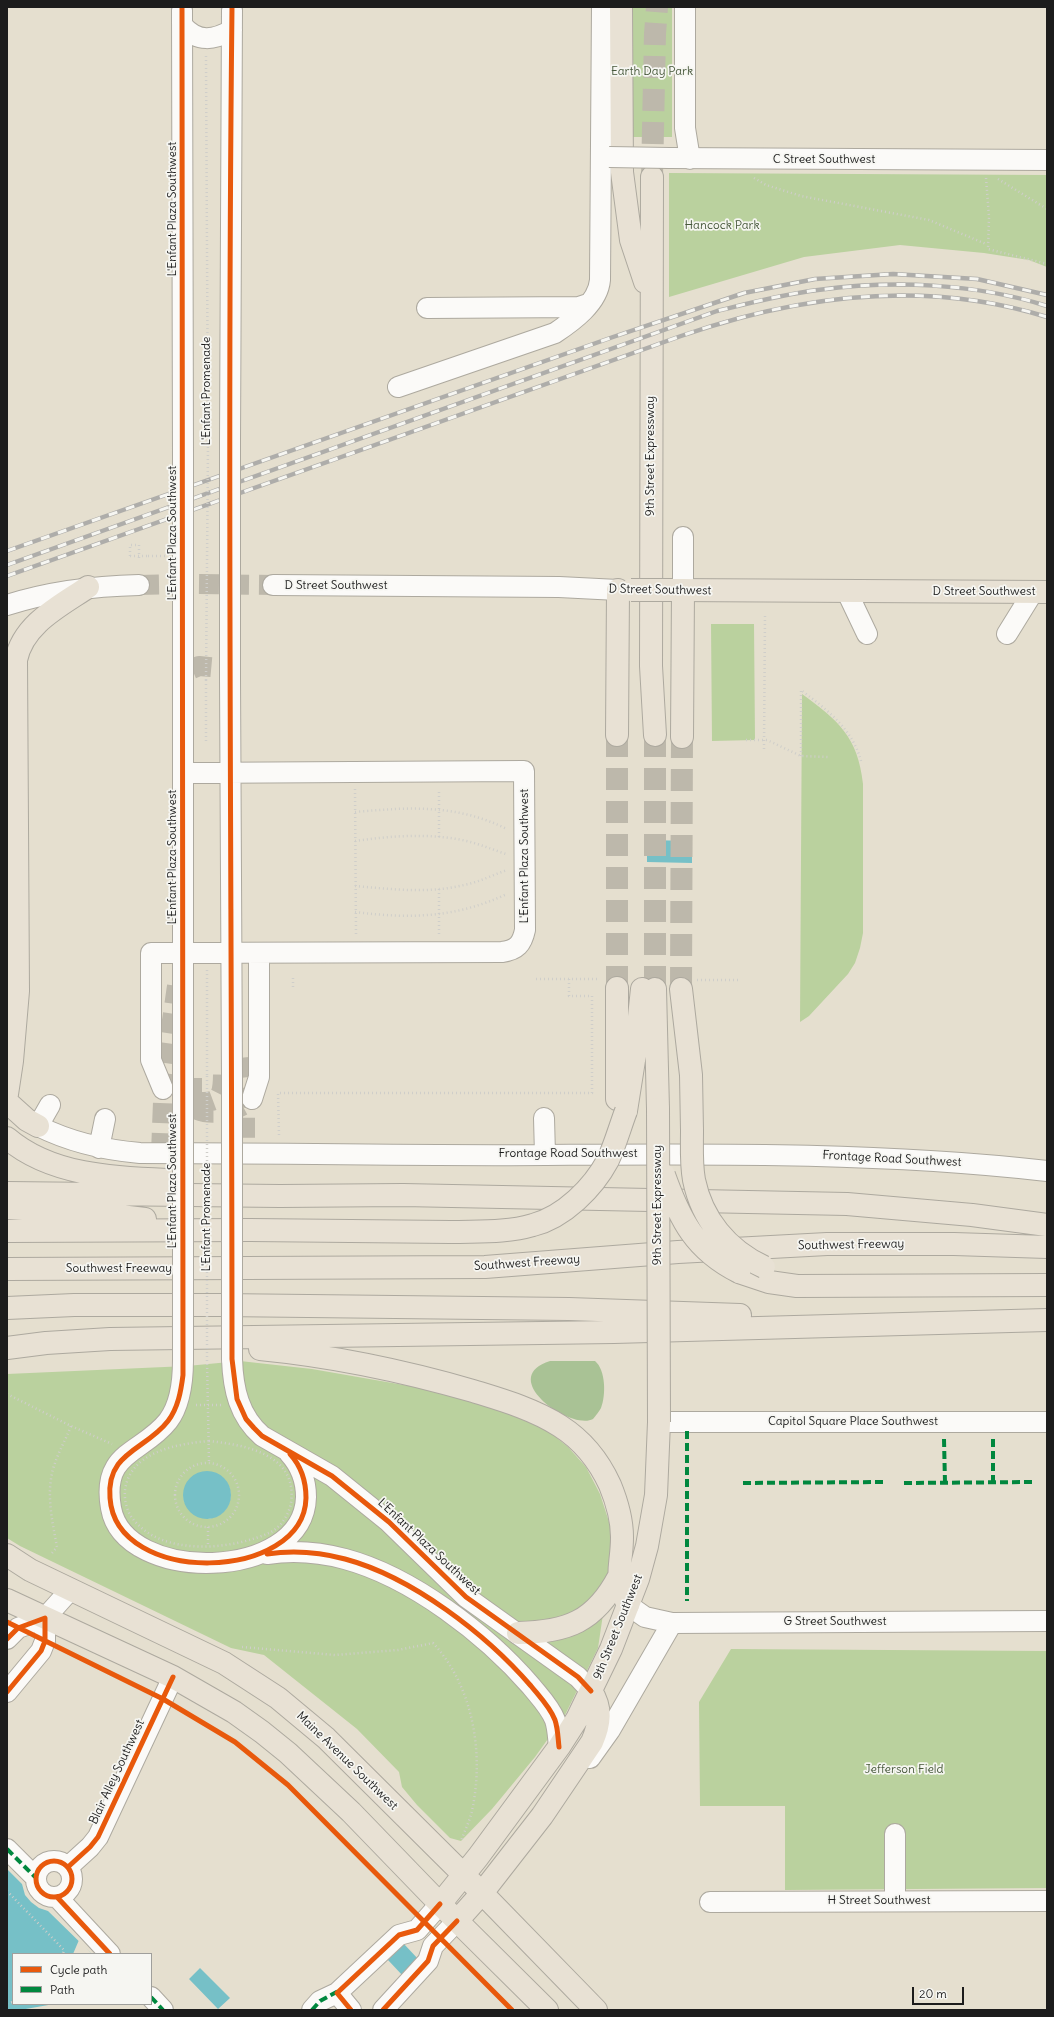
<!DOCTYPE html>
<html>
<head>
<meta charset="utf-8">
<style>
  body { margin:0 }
  #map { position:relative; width:1054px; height:2017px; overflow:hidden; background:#e5dfcf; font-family:Delius,sans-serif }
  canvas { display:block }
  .frame { position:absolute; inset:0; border:8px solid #1c1c1c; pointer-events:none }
  .legend { position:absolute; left:12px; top:1953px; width:140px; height:52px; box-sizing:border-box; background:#f6f6f2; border:1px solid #9f9f9c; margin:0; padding:5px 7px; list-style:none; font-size:12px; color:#1c1c1c }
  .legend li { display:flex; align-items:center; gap:8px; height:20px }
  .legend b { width:20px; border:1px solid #9f9f9c }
  .scale { position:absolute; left:912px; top:1987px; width:52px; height:18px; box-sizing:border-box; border:2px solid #1c1c1c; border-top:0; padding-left:5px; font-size:12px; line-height:14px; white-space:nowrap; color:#1c1c1c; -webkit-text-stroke:3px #f6f6f2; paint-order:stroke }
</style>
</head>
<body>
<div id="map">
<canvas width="1054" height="2017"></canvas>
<div class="frame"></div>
<ul class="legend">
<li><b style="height:5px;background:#e8590c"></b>Cycle path</li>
<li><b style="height:5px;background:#00873e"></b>Path</li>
</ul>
<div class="scale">20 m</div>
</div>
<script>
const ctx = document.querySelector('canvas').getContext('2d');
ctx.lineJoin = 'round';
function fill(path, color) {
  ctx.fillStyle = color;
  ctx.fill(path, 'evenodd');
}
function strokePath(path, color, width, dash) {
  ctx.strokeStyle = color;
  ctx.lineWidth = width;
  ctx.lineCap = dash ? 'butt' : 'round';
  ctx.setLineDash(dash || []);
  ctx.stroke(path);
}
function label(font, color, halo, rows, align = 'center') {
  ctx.font = font + ' Delius,sans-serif';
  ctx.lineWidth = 3.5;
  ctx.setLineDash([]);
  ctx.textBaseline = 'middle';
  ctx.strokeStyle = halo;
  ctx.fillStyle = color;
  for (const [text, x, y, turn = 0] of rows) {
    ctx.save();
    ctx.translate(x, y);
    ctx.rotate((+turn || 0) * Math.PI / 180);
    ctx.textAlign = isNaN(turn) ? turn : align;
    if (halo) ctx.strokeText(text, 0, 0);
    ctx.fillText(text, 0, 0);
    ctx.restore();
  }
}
fill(new Path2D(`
  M631 7H672V137H631Z
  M669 173 1047 175V267L1029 260 984 253 900 245 804 257 669 297Z
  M711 624H754L755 740 712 741Z
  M802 694C838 720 858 737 863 784V933L860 948 855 963 848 974 809 1016 800 1022Z
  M240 1361 312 1369 421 1388 494 1408 547 1430 568 1447 586 1467 600 1494 610 1525V1567L598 1648 565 1715 535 1757 492 1809 461 1841 450 1838 417 1805 402 1787 399 1772 357 1729 264 1655 231 1648 20 1546 7 1538V1374L187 1366ZM205 1472C237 1473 240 1512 209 1519L184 1502C183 1486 189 1476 205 1472Z
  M731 1649 1047 1651V1888L785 1890V1806H700L699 1702Z`), '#bad19e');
fill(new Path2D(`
  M550 1361H595C606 1370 606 1396 601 1408 599 1412 596 1415 593 1419 571 1431 496 1378 550 1361Z`), '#a9c295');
fill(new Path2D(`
  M647 840 692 841V863L647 862Z
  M183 1495a24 24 0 1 1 48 0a24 24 0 1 1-48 0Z
  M7 1869 22 1884 25 1895 31 1902 39 1908 48 1911 92 1954H13V2004H143L149 2010H7Z
  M404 1944 419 1960 403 1976 388 1960Z
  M200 1968 230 1998 218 2009 189 1979Z`), '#76c0c7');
fill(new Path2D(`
  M79 1940 82 1943 92 1954H73Z
  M54 2004H143L149 2010H20Z`), '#e5dfcf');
strokePath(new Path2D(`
  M139 585 192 584 273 585
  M192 669 199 666 221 668
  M239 1058 245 1114V1153
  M192 1078V1100L197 1110C212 1116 234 1112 247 1103
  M193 1101C224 1106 223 1092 223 1067
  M161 1153 164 1076 177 986`), '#bdb8ab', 20, [20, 10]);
strokePath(new Path2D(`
  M652 177 655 34 657 7
  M617 735V988
  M655 735V989
  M681 989 682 737`), '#bdb8ab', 22, [22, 11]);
const minor = new Path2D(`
  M685 7V128L690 159
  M182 10 183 458
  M183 26C198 43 214 40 232 30
  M669 158 1047 160
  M427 308 579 307 588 304
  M398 387 555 333C573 321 598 303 600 280L602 7
  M230 440 232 10
  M683 537V590
  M273 585 559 587 618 590
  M847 592 867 634
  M7 605C51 591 93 586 139 585
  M1007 634 1033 592
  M230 678 232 1077
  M183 1076V679
  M163 1089 151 1060V953L502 952C517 950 522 944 525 930L524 771 183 773
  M252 1099 259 1077V954
  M50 1105 38 1126C70 1142 105 1150 140 1153 276 1153 411 1156 546 1155 714 1154 880 1152 1047 1171
  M544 1118 545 1155
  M99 1148 105 1119
  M232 1359C233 1389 239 1416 262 1436L332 1476 389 1522 466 1597 578 1677 591 1691
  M183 1360C183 1380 181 1404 168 1421 142 1454 101 1451 111 1508 124 1584 304 1582 306 1497 306 1480 300 1465 289 1453
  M659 1422H1047
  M267 1554C294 1550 319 1552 345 1559 412 1577 486 1634 531 1686 539 1696 550 1707 555 1720 558 1729 558 1739 559 1747
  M628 1605 645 1617 672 1623 1047 1621
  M7 1639 18 1628 45 1618 71 1589
  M7 1692 41 1651 45 1641V1618
  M590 1758 610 1730 672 1623
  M895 1834V1901
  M7 1849 35 1877
  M36 1879a18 18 0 1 1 36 0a18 18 0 1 1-36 0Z
  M68 1867 90 1847 98 1837 173 1677
  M57 1897 110 1954
  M710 1902 1047 1901
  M337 1993 351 2010
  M151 1997 163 2010
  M312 2010 320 2001 337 1993 399 1935 417 1930 440 1904
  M383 2010 428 1961 433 1946 457 1921`);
const major = new Path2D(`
  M672 590 1047 592
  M7 1555 30 1570 224 1663 278 1698 326 1738 482 1893 596 2010
  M7 1600 173 1677 234 1712 262 1732 288 1753 351 1812 440 1904 547 2010
  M440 1904 478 1857 559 1747 577 1719 611 1649 638 1579 647 1546 656 1495 659 1422
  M457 1921 482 1893 542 1816 592 1742C600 1724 602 1708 591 1691`);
const highway = new Path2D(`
  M621 7 622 172 631 240 645 282
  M652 177 651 666 655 735
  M617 735 618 590
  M682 737 683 590
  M655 989 658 1109
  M681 989 691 1075 692 1131
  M7 1094 12 1061 18 991 16 660C23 624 60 606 88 587
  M617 1099V988
  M7 1102 27 1120 38 1126
  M626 1111 635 1054 642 989
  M7 1138C50 1175 113 1178 167 1180
  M7 1193 280 1196 403 1195 847 1204 972 1215 1047 1225
  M7 1208 103 1214 145 1219
  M7 1231 250 1230 451 1232
  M7 1269 485 1267 678 1252 827 1244H954L1047 1247
  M739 1272 769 1282 797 1286 1047 1285
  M7 1308 74 1305H221L569 1309 740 1315
  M7 1348 46 1343 110 1339 614 1332 1047 1320
  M260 1349C332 1356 404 1371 473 1391 502 1400 534 1409 560 1426 582 1440 599 1461 610 1485 617 1502 622 1519 622 1537 622 1567 613 1576 628 1605
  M518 1633C567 1632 595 1622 619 1576`);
strokePath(minor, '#ada99f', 22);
strokePath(major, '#ada99f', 24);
strokePath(highway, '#ada99f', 24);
strokePath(new Path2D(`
  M206 56 208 444
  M754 178 766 185 801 196 929 220 986 244
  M986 178 989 217 988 249 1047 264
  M998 179 1047 209
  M130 556V545H139V560
  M148 556H166
  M206 680V742
  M746 740H767L801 756 828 757
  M764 749 765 614
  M801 756V690C827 710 852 728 861 761
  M355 789 356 934
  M355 812C410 807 456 804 507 829
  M439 837V789
  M355 841C390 836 427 833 462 840 477 843 491 849 506 854
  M355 886C391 889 428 894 464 885 479 882 493 875 507 870
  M355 912C411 919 455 918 507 894
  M439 934V889
  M207 970V1076
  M293 978V990
  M536 979H600
  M697 980H739
  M279 1135 278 1093H592V996H569V979
  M207 1360 209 1463
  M7 1394 71 1426 112 1444
  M196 1405H221
  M209 1441C245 1445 298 1454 291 1503 289 1514 281 1527 271 1532 233 1550 162 1557 133 1519 127 1512 124 1500 125 1490 130 1452 176 1444 209 1441Z
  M175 1495a32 32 0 1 1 64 0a32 32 0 1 1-64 0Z
  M208 1527V1545
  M52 1553 57 1547C52 1520 45 1490 55 1463 59 1451 66 1439 71 1426
  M242 1647 335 1655 398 1650 433 1643C474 1687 485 1757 471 1815 468 1824 464 1833 461 1841
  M7 1891 64 1950 63 1954
  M7 2003 13 2002`), '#cfceca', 2.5, [1, 3]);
strokePath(minor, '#fbfaf8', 20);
strokePath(major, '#e8e1d4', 22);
strokePath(highway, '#e8e1d4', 22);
const rail = new Path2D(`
  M7 551 613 337 744 293 815 279 893 274 977 279 1047 295
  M7 565 717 311C750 303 784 294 818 290 893 280 974 283 1047 306
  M7 576 681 336C799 295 925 279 1047 317`);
strokePath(rail, '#aeadaa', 4.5);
strokePath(rail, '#f6f6f2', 3, [9]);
const minorBridge = new Path2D(`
  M609 157 669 158
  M230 440V678
  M183 679V458
  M183 1076V1360
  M232 1077V1359`);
const majorBridge = new Path2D(`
  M631 590H672`);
const highwayBridge = new Path2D(`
  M658 1109 659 1422
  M692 1131C692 1147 691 1164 694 1180 702 1219 727 1250 764 1267
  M664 1175C680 1220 695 1250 739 1272
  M451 1232C478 1231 506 1233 533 1225 564 1217 593 1188 608 1160 615 1145 620 1127 626 1111`);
strokePath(minorBridge, '#ada99f', 22, []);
strokePath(majorBridge, '#ada99f', 24, []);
strokePath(highwayBridge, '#ada99f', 24, []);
strokePath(new Path2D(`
  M130 556H148
  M206 680 208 444
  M207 1076V1360`), '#cfceca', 2.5, [1, 3]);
strokePath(minorBridge, '#fbfaf8', 20);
strokePath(majorBridge, '#e8e1d4', 22);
strokePath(highwayBridge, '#e8e1d4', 22);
strokePath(new Path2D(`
  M687 1431V1601
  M944 1439 945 1483
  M993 1439V1482
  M743 1483 884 1482
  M904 1483 1035 1482
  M7 1849 35 1877
  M151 1997 163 2010
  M312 2010 320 2001 340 1990`), '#00873e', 4, [8, 4]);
strokePath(new Path2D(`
  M182 7 183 1375C181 1391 178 1408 168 1421 146 1450 106 1452 110 1498 116 1587 304 1582 306 1498 306 1482 301 1466 290 1454
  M232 7C227 458 232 909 232 1359L237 1399 246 1419 254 1428 262 1436 332 1476 389 1522 466 1597 578 1677 591 1691
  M267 1554C294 1550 319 1552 345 1559 412 1577 486 1634 531 1686 539 1696 550 1707 555 1720 558 1729 558 1739 559 1747
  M7 1622 163 1699 235 1742 288 1785 512 2010
  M7 1639 18 1628 45 1618V1641L41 1651 7 1692
  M36 1879a18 18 0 1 1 36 0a18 18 0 1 1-36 0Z
  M68 1867 90 1847 98 1837 173 1677
  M57 1897 110 1954
  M351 2010 337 1993 399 1935 417 1930 440 1904
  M383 2010 428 1961 433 1946 457 1921`), '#e8590c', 5);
label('12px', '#47583b', '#f6f6f2', [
  ["Earth Day Park",652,72],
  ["Hancock Park",722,226],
  ["Jefferson Field",904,1770]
]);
label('12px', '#1c1c1c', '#f6f6f2', [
  ["C Street Southwest",824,160],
  ["L'Enfant Plaza Southwest",173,209,-90],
  ["L'Enfant Promenade",207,391,-90],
  ["9th Street Expressway",651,456,-90],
  ["L'Enfant Plaza Southwest",173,533,-90],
  ["D Street Southwest",336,586],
  ["D Street Southwest",660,590,1],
  ["D Street Southwest",984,592],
  ["L'Enfant Plaza Southwest",525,856,-90],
  ["L'Enfant Plaza Southwest",173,857,-90],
  ["Frontage Road Southwest",568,1154],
  ["Frontage Road Southwest",892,1159,3],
  ["L'Enfant Plaza Southwest",173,1181,-90],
  ["9th Street Expressway",658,1205,-90],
  ["L'Enfant Promenade",207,1217,-90],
  ["Southwest Freeway",851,1245,-1],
  ["Southwest Freeway",527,1263,-4],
  ["Southwest Freeway",119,1269],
  ["Capitol Square Place Southwest",853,1422],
  ["L'Enfant Plaza Southwest",429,1547,43],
  ["G Street Southwest",835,1622],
  ["9th Street Southwest",618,1627,-68],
  ["Maine Avenue Southwest",347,1761,44],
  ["Blair Alley Southwest",117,1772,-65],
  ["H Street Southwest",879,1901]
]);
</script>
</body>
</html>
